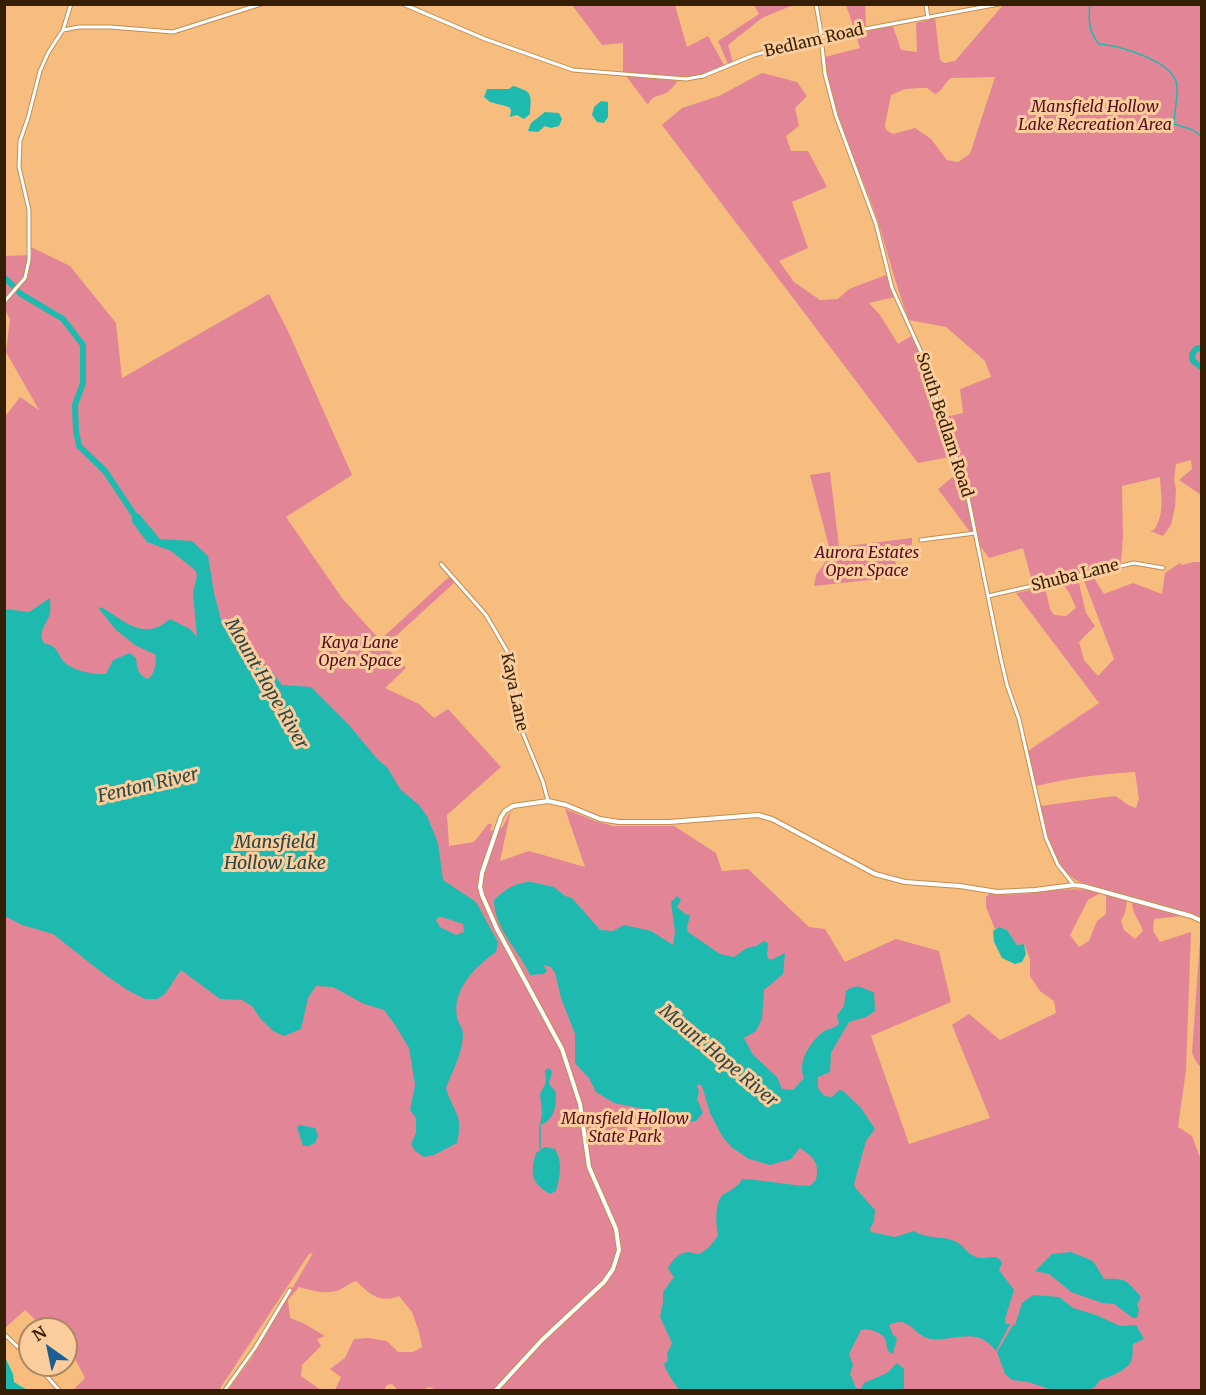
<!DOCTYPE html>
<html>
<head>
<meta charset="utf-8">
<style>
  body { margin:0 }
  #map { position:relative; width:1206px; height:1395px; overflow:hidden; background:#f6bd7f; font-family:Merriweather,serif }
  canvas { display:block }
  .frame { position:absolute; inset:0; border:6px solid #341f05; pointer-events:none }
  .north { position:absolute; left:18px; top:1317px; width:60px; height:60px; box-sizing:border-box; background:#fbcd9c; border:2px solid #ab8760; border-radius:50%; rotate:327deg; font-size:16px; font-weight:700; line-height:24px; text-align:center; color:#341f05 }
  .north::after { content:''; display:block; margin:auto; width:21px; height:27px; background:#1c5e93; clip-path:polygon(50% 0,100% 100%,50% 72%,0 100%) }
</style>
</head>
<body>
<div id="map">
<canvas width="1206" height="1395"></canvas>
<div class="frame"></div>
<div class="north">N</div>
</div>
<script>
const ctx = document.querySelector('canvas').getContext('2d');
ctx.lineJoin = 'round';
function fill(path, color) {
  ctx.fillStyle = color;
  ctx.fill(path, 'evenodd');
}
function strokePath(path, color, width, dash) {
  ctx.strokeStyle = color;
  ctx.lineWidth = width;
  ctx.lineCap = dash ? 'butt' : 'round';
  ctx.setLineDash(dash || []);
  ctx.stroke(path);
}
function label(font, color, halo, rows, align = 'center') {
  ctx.font = font + ' Merriweather,serif';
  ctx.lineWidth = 6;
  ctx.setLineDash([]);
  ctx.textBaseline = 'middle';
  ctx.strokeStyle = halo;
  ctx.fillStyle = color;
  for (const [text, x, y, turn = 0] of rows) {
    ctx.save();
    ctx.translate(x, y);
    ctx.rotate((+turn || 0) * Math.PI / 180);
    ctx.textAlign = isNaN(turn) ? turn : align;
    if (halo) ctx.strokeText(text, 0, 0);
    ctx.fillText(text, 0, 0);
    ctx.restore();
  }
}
fill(new Path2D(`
  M572 5H675L687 47 708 36 724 65 694 77 623 73V43L602 45Z
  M754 5H793L762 18 728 45 733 62 728 64 718 41 759 14Z
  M846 5H865L866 26 854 28Z
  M1003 5H1201V495L1179 480 1192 469 1191 460 1176 464 1174 479 1176 489 1175 507 1171 525 1163 536 1150 531 1154 530C1165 514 1161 495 1160 477L1122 486 1123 537 1121 563 1033 585 1023 548 989 558 980 546 968 486 945 417 963 413 960 389 991 377 985 361 946 327 909 320C896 287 888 253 877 219 859 165 831 114 825 57L860 48 855 32 893 26 901 50 917 52 916 23 935 18 940 60 944 63 955 61ZM995 77 970 154 958 162 947 160 931 139 915 128 893 134 886 130 885 125 891 95 905 89 920 88H927L935 94C943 91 944 83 951 78Z
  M762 73 797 82 807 96 795 108 799 126 786 136 791 151H808L827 187 792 202 808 248 779 261 794 282 820 300 838 299 849 289 886 275 895 297 869 303 880 315 898 344 911 336 920 355 955 456 918 463 662 125 682 108 719 96Z
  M626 76 678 81C675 84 671 90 668 92 659 97 653 94 648 105Z
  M31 247 70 266 116 323 122 378 269 294 288 331 352 475 286 517 342 598 380 640 450 576 455 582 385 646 406 668 385 688 419 704 434 718 448 709 501 767 447 815 449 846 474 842 488 824H492L490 831 502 828 511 810 500 861 529 851 585 867 565 809 595 821 613 826H674L716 853 722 871 748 869 809 927 825 929 845 962 896 939 939 951 951 1002 871 1036 909 1144 990 1118 952 1025 969 1014 1000 1040 1056 1013 1054 1001 1040 991 1030 976V959L1024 944 1017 945 1007 930 999 927 995 929 986 907V897L989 894C1000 894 1011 895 1022 894 1049 892 1073 885 1100 893L1088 900 1070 935 1079 947 1089 941 1097 921 1106 914V895L1127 901 1125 913 1121 921 1124 930 1135 939 1143 931C1139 919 1133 916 1132 903L1182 916 1154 919 1153 931 1160 942 1191 932 1186 1070 1178 1127 1192 1136 1201 1160V1390H436L430 1387 422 1390H398L392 1384 387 1385 384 1390H335L341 1377 330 1369 345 1358 354 1339 368 1338 387 1341 398 1352H413L422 1347 419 1332 412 1312 399 1296C379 1304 370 1294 356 1281 350 1283 348 1285 343 1288 330 1296 313 1291 299 1287L288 1300 290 1318 303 1323 325 1336 317 1339 321 1346 302 1365 301 1376 321 1390H228L251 1359 313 1253 309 1254 219 1390H73L85 1378 72 1353 66 1348V1329H45L25 1310 4 1329V418L20 397 39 410 6 352 10 319 5 310 4 256 32 255Z
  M960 471 973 531 970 532 938 489Z
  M830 472 839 547 912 538V545L894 547 897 577 814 586 816 575 831 554 810 475Z
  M1194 562H1201V918L1191 913 1082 883C1054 872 1047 832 1040 806L1115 796C1123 800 1127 806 1136 808L1139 799 1135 772C1101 774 1069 778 1036 786L1028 751 1099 703 1016 593 1045 587 1050 609 1054 615 1066 616 1076 608 1069 592 1062 583 1078 579 1086 613 1095 626 1079 642 1084 660 1098 676 1114 659 1083 578 1092 575 1104 594 1133 583 1162 594 1165 573 1180 563 1182 565Z
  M1201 926H1202L1201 1068 1195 1060 1192 1053Z`), '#e28597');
fill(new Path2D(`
  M513 86C534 92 531 95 530 114L524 119 517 115 510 117 511 110 509 107 490 102 484 97 487 89H509Z
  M601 101 608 102V117L604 123 597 122 592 115 594 107Z
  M545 112 559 113 562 119 559 126 551 128 545 126 538 132 528 131 531 123Z
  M132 513 139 514 160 539 192 541 208 556 214 593 223 627 235 636 237 648 257 659 270 669 282 685 311 687 349 725 378 760 387 767 400 789 419 805 427 816 438 843 443 880 476 902 498 942 496 952C476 966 452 989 457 1017 458 1023 463 1028 463 1034 463 1052 452 1072 446 1088 453 1113 464 1113 457 1143L434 1155 424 1157 415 1151 411 1144 416 1133V1118L410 1110 415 1085 409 1048 395 1025 384 1010 364 1004 333 987 316 986 308 998 301 1029 284 1036 273 1031 259 1017 253 1007 242 1000 220 999 181 970 165 994 157 999H145L129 991 105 975 53 934 22 925 5 916V609L29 612 50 598C50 603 51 608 50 613 47 625 36 633 45 644 58 645 57 655 65 663 74 671 94 675 106 674L113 660 130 653 136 658C137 668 138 676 148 679 155 674 156 663 156 655L135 645 116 630 99 609 101 607C125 621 144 642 170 619L190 629 197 637 193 593 197 575 195 570 171 551 147 542 132 522ZM442 917 463 924 464 932 456 935 440 927 436 920 438 917Z
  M531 882 554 887 565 896 572 898 600 930 613 931 624 925 651 931 673 945 675 932 671 902 677 896 681 900 677 907 685 914 690 915 687 928 688 932 720 954 734 957 747 948 756 946 764 941 768 943 767 956 769 959H773L785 953 783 974 764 990 762 1019 756 1031 744 1038 753 1055 777 1077 782 1089 793 1090 804 1078C797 1062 810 1042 823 1032 828 1028 834 1029 839 1024L837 1015 844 1006 846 991C860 982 861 989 874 992L875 1011 866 1017 849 1022 831 1053 830 1072 818 1077V1088L824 1096 832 1097 839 1090 843 1091 861 1108 875 1129 866 1141 854 1184 856 1189 875 1210 874 1221 870 1229 871 1232 895 1237 914 1231C928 1240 946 1235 958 1243 967 1249 969 1257 981 1258 990 1259 997 1253 1002 1263L999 1270 1014 1290 1005 1319 1006 1324H1010L996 1351C977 1325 955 1342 931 1339 914 1337 910 1314 889 1325L893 1335 897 1338 893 1354 888 1351C886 1347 887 1340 884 1337 878 1331 868 1328 861 1330L849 1354 853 1365 850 1374 856 1388 860 1390 864 1383 887 1373 897 1363 904 1369V1390H680C676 1387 665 1369 664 1364L668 1360 667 1354 672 1343 660 1317 663 1302V1292L674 1277 668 1269C671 1261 679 1252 689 1252 693 1253 696 1254 700 1254L709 1247 718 1236C716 1225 714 1201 724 1194 731 1190 739 1186 742 1179 764 1180 787 1185 810 1186L816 1180C820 1162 813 1157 800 1148L791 1159 770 1165 749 1159 731 1147 722 1136 710 1113 702 1086 699 1084 697 1086 699 1092 697 1099 703 1113 696 1121 688 1122 665 1118 648 1110 614 1103 596 1092 589 1078 575 1063V1034L561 998 555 973 551 967 543 965 547 971 544 974 530 975C519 951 494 928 494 900 504 890 516 882 531 882Z
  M999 927 1007 930 1017 945 1024 944 1026 954 1022 962 1015 964 1002 958 994 942 993 931Z
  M549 1068 552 1072 549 1084 556 1092C556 1106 555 1120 540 1125L542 1113 540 1094 546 1082 545 1070Z
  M300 1125 315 1128 318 1136 315 1143 309 1146H303L297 1127Z
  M545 1147 555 1149C563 1162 560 1176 556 1191L550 1194C531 1183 530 1173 536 1153Z
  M1071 1252 1093 1261 1104 1279C1126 1278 1126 1280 1141 1297L1137 1305 1139 1309 1137 1318H1133L1114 1304 1102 1303 1071 1292 1049 1274 1035 1271 1052 1254Z
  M1033 1295 1059 1297 1073 1308 1096 1315 1120 1326 1136 1325 1144 1339 1133 1344C1132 1349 1134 1359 1130 1363 1125 1371 1108 1378 1100 1380L1095 1387 1088 1390H1052L1028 1382 1012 1380 1005 1374 997 1352 1013 1325H1015L1022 1303Z
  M4 1355 13 1374 14 1382 27 1390H5Z`), '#1fbaaf');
strokePath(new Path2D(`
  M1090 4C1088 20 1089 32 1099 44 1120 46 1175 61 1177 86 1178 98 1174 112 1174 124L1193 130 1202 137
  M540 1149V1125`), '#1fbaaf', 1.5);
strokePath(new Path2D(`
  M4 277 21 294 63 319 83 345V383L75 405 76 431 79 446 105 471 137 519
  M1202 348 1196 349 1192 354 1193 361 1202 368`), '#1fbaaf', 6);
const minor = new Path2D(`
  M403 4 485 39 573 70 686 79 703 76 754 55 822 37 999 4
  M816 4 820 27 825 74 836 116 876 224 892 288 921 352 966 488 1000 655 1007 685 1019 719 1046 838 1058 865 1074 885
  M926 4 928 18
  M63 30 71 4
  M4 302 25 278 29 260V210L19 167 20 141 28 118 40 71 48 53 63 30 79 27H110L173 32 261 4
  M921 540 975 533
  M441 564 486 615 507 651 516 689 522 731 543 782 548 801
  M988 596 1134 563 1163 568
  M4 1334 30 1358
  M37 1365 59 1390
  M225 1390 255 1348 290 1290`);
const tertiary = new Path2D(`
  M496 1390 542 1340 604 1282 613 1269 619 1250 616 1229 589 1167 580 1104 562 1049 497 929 482 895 480 887 482 873 501 817 505 811 513 806 548 801 566 805 600 819 619 822H669L758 815 772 819 875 874 905 882 960 886 997 892 1035 890 1074 885 1083 886 1191 916 1202 921`);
strokePath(minor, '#c38d50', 5);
strokePath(tertiary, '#c38d50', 6);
strokePath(minor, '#fff', 3);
strokePath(tertiary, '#fff', 4);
label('16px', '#341f05', '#fbcd9c', [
  ["Bedlam Road",814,41,-13],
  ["South Bedlam Road",944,425,72],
  ["Shuba Lane",1075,576,-14],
  ["Kaya Lane",514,692,78]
]);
label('italic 16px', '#560b24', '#fbcd9c', [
  ["Mansfield Hollow",1095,107],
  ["Lake Recreation Area",1095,125],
  ["Aurora Estates",867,553],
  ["Open Space",867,571],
  ["Kaya Lane",360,643],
  ["Open Space",360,661],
  ["Mansfield Hollow",625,1119],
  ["State Park",625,1137]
]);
label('italic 18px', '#2a4845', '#fbcd9c', [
  ["Mount Hope River",266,684,60],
  ["Fenton River",148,786,-13],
  ["Mansfield",275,843],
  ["Hollow Lake",275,864],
  ["Mount Hope River",718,1056,40]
]);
</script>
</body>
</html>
